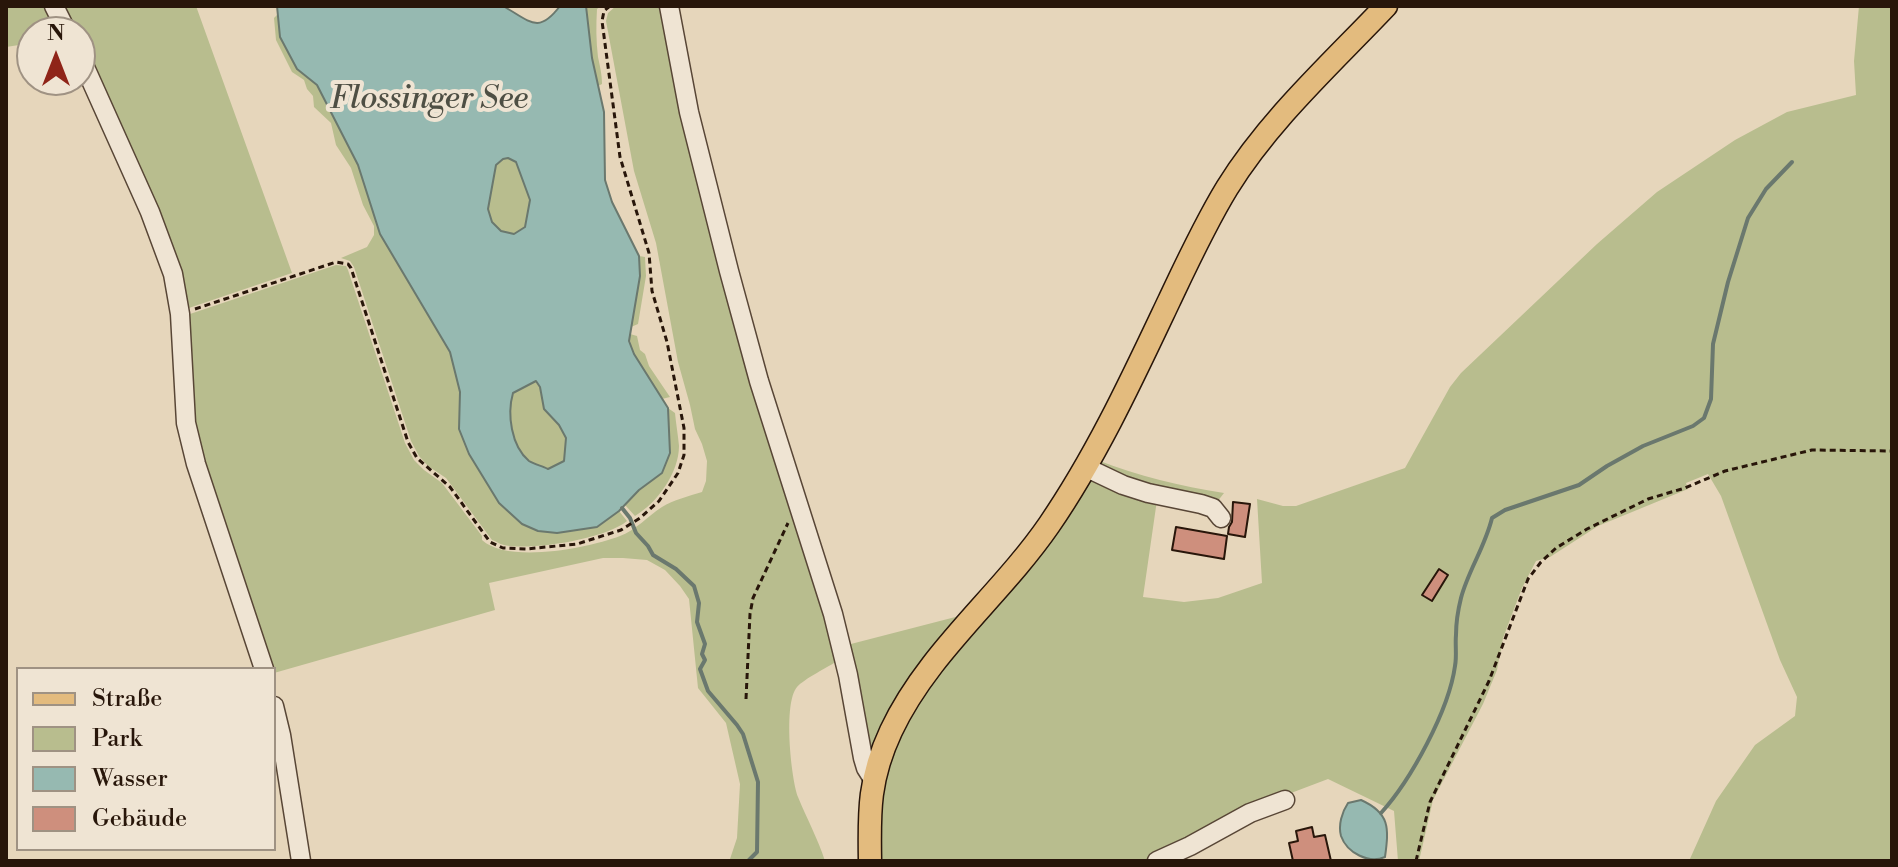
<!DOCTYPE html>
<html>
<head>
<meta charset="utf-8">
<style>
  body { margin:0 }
  #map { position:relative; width:1898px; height:867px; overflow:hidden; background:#e6d6bb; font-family:"Libre Bodoni",serif }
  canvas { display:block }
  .frame { position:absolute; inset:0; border:8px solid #28160a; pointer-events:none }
  .legend { position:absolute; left:16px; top:667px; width:260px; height:184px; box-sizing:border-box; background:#efe4d3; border:2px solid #9f9283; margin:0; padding:10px 14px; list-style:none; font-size:24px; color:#28160a }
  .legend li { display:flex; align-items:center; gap:16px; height:40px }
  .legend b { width:40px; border:2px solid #9f9283 }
  .north { position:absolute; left:16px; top:16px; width:80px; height:80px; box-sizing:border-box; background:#efe4d3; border:2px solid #9f9283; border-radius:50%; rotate:0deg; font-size:22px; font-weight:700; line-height:32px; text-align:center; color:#28160a }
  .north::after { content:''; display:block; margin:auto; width:28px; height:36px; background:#8f2418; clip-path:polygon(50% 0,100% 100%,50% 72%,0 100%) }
</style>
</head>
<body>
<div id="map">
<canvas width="1898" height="867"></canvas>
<div class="frame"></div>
<ul class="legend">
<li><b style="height:10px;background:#e3bb7e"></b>Straße</li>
<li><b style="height:22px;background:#b8bd8e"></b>Park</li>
<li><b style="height:22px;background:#96b9b1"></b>Wasser</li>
<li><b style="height:22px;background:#ce8f7d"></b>Gebäude</li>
</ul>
<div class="north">N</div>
</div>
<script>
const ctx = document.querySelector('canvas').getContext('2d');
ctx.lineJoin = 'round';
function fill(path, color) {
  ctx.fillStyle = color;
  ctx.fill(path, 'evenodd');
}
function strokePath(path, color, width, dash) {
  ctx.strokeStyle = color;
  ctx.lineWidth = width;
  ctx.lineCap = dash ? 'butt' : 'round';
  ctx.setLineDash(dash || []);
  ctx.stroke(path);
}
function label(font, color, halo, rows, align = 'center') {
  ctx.font = font + ' "Libre Bodoni",serif';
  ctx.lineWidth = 8;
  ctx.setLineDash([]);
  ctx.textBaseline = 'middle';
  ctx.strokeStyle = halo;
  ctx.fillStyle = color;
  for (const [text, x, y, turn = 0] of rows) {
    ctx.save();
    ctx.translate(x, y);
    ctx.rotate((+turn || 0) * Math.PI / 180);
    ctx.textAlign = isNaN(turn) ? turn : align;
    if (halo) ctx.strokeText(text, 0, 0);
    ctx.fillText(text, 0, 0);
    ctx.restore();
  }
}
fill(new Path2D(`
  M6 6H49L63 32H32V43L6 47Z
  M58 6H196L292 273 183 310 80 47V32H72Z
  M586 6H601L597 9C596 25 596 41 598 57 600 67 602 74 602 84L598 86 592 58Z
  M616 6H661L839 660C828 667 804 679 797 687 783 703 791 778 798 797 807 819 818 839 825 861H727L730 859 737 838 740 784 726 723 698 688 689 599 680 586 665 570 647 560 623 558H603L489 583 495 610 274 673V669H268L198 458 184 316 336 265 346 266 348 270 405 443 414 460 424 470 442 483 482 536V540C508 564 589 548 620 536 636 530 648 516 662 507 673 500 689 496 702 492L706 481 707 461 702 444 695 429 690 405 678 362 656 243 634 171 606 21 608 13Z
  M1859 6H1892V861H1689L1716 801 1755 745 1795 716 1797 697 1780 660 1721 496 1708 474 1686 483 1688 489 1598 526 1550 557 1536 561 1522 588 1503 638 1497 670 1483 704 1433 800 1419 861H1398L1394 811 1328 779 1262 804 1149 861H877L884 766 919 697 1087 476 1157 500 1143 597 1184 602 1218 598 1262 583 1257 499 1283 506H1296L1405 468 1450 387 1461 373 1597 244 1657 192 1735 140 1787 112 1856 95 1854 61Z
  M278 14 280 37 297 69 317 85 358 165 380 234 450 352 460 392 459 429 597 527 619 511 627 521C606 539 530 551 504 545 499 544 496 541 492 540L446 478 428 466 419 456 411 441 354 267 350 261 341 258 367 247 374 235V226L363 205 351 168 336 145 331 123 314 107 313 96 307 89 304 80 292 72 276 40 274 18Z
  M508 158 516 162 530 200 525 227 514 234 501 231 492 222 488 209 496 165 503 159Z
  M639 256 645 257 646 276 638 324 631 327 640 276Z
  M630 334 637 336 640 350 645 354 649 366 670 397 662 399C652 383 627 353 630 334Z
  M536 381 540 387 544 409 559 425 566 438 564 461 548 469C542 466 534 464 529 461 510 446 507 414 513 393Z
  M668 408 675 413C676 424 678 435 679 446 679 473 657 503 635 516L625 505 639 490 662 473 670 453Z
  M1097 460C1139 476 1180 486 1224 493L1217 502H1205L1103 471Z
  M967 614 871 758 847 645Z`), '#b8bd8e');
const water = new Path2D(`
  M277 6H503C530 21 538 35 560 6H586L592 58 604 112 605 180 612 202 639 256 640 276 629 341 634 354 668 408 670 453 662 473 639 490 619 511 597 527 557 533 538 531 522 524 499 503 469 454 459 429 460 392 450 352 380 234 358 165 317 85 297 69 280 37ZM508 158 516 162 530 200 525 227 514 234 501 231 492 222 488 209 496 165 503 159ZM536 381 540 387 544 409 559 425 566 438 564 461 548 469C542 466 534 464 529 461 511 446 507 414 513 393Z
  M1361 800C1390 813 1389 828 1385 857 1369 864 1347 853 1341 836 1338 825 1342 812 1348 803Z`);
fill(water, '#96b9b1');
strokePath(water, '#6a786e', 2);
strokePath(new Path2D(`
  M622 508 630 518 636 533 648 546 653 555 676 569 694 586 699 603 697 622 705 644 702 654 705 660 700 669 708 691 737 725 743 734 758 782 757 852 748 861
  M1381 813C1411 780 1449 710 1455 666 1457 656 1455 645 1456 635 1456 623 1458 610 1461 598 1468 571 1485 547 1492 518L1505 510 1579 485 1607 466 1643 446 1693 426 1704 418 1711 399 1713 344 1728 282 1748 218 1766 189 1792 162`), '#6a786e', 4);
const building = new Path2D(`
  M1233 502 1250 504 1245 537 1228 534 1229 527 1232 522Z
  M1176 527 1227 536 1224 559 1172 550Z
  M1439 569 1448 575 1432 601 1422 595Z
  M1312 827 1314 837 1325 835 1331 861H1293L1289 843 1298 841 1296 831Z`);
fill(building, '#ce8f7d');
strokePath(building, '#28160a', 2);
const minor = new Path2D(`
  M54 6 67 32
  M669 6 689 112 729 271 759 381 833 614 848 675 863 758 866 768 873 779
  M80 56 150 212 173 274 180 314 186 423 196 464 264 669
  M1085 467 1123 485 1148 493 1201 504 1213 508 1221 518
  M274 706 281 735 301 861
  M1157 861 1190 846 1250 813 1285 800`);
const major = new Path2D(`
  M870 861C869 810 869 778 891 731 928 652 1000 596 1049 525 1097 455 1133 377 1169 301 1187 263 1205 224 1227 188 1270 119 1330 65 1386 6`);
strokePath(minor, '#584636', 21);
strokePath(major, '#28160a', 25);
strokePath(new Path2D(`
  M195 309 336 262 348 264 351 268 408 442 417 458 450 487 490 542 503 548 526 549 577 544 621 530 640 518 659 501 678 473 684 455V428L667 342 652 291 649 253 620 157 602 21 604 11 610 6
  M746 699 750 614 753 598 788 523
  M1416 861 1430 802 1489 681 1528 579 1541 562 1556 548 1587 529 1648 499 1685 488 1725 471 1812 450 1892 451`), '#28160a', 3, [6, 4]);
strokePath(minor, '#efe4d3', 18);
strokePath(major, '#e3bb7e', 22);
label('italic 32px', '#4e4f44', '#efe4d3', [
  ["Flossinger See",429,100]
]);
</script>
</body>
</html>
